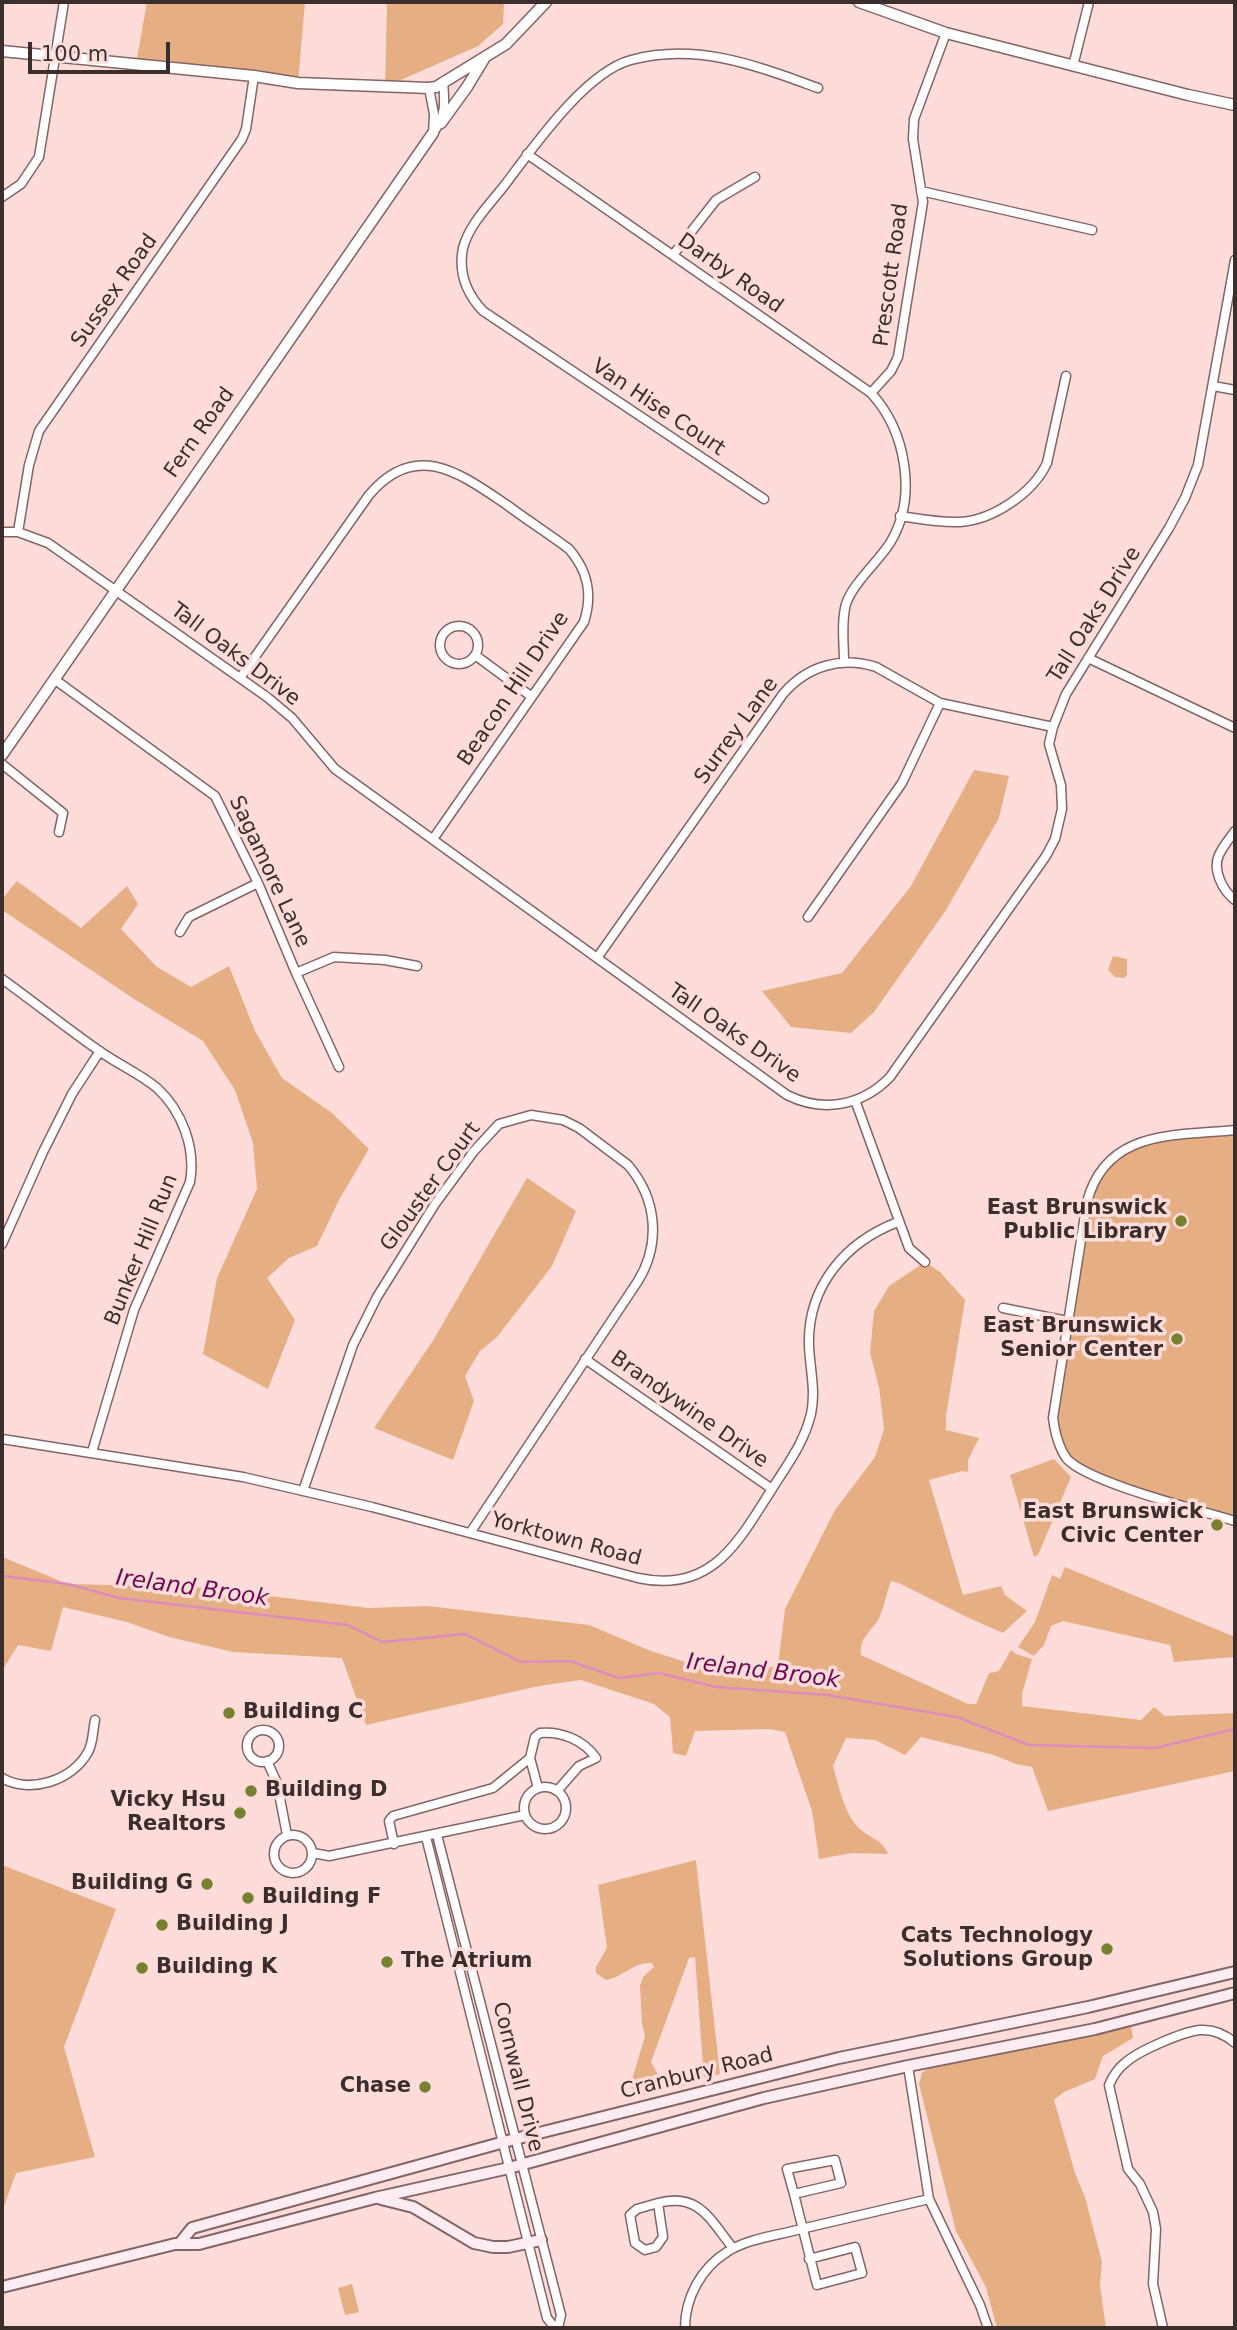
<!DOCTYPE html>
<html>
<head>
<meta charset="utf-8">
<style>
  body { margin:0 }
  #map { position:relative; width:1237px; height:2330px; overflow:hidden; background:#fedcda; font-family:"DejaVu Sans",sans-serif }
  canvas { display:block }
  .frame { position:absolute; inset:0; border:4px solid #3b2e2d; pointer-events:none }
  .scale { position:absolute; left:28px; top:42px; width:142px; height:32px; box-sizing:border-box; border:4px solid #3b2e2d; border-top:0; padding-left:9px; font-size:21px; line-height:24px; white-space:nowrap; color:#3b2e2d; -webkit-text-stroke:5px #fedcda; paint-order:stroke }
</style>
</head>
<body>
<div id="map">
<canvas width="1237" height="2330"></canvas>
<div class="frame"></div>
<div class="scale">100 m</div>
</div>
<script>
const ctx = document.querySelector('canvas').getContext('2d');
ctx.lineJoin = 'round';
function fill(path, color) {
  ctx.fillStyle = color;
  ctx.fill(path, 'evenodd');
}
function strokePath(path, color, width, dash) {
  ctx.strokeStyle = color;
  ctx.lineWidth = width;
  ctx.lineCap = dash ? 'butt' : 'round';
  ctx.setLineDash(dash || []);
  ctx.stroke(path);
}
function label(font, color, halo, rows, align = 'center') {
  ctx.font = font + ' "DejaVu Sans",sans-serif';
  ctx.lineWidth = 7;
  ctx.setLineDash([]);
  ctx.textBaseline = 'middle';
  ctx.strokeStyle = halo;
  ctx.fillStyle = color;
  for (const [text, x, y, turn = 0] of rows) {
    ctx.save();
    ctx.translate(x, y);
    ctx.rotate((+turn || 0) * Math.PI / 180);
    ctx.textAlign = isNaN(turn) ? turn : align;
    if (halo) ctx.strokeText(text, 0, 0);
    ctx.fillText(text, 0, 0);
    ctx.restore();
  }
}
fill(new Path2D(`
  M147 2H305L298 83 136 64Z
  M387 2H504L503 24 478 46 385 87Z
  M974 770 1009 776 999 818 946 910 874 1012 851 1033 791 1027 762 991 842 973 911 886Z
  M17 881 81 928 127 886 138 904 121 929 157 967 191 987 229 966 255 1031 282 1078 332 1113 369 1149 339 1200 317 1246 289 1258 267 1278 295 1320 268 1389 203 1354 217 1278 257 1189 253 1143 235 1090 203 1041 134 999 2 910V899Z
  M1113 956 1127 959V975L1124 978 1115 977 1108 970Z
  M1235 1130V1521L1112 1483 1076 1466 1059 1445 1055 1432 1087 1202 1096 1178 1133 1144Z
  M527 1178 576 1211 552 1266 497 1337 480 1351 465 1376 474 1401 453 1460 374 1428 434 1339Z
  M925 1262 940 1272 965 1300 946 1416V1430L979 1438 968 1460V1472L962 1471 929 1480 963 1595 1001 1586 1005 1595 1027 1611 1003 1633 969 1618 899 1583 891 1581C887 1592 883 1612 878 1620 871 1631 859 1639 861 1655L968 1704H976L989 1673 999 1671 1011 1650 1016 1654 1032 1659 1022 1694V1706L1141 1720 1154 1707 1165 1716 1235 1713V1771L1048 1811 1032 1767 1016 1764 994 1755 921 1737 905 1755 875 1740 846 1738 833 1766C838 1783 845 1816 859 1828 869 1838 882 1839 888 1854L852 1853 819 1859 812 1811 785 1732 769 1729 695 1731 686 1756 673 1753 670 1717 654 1704 581 1680 539 1686 366 1725 342 1658 233 1652 169 1637 127 1622 63 1607 51 1651 18 1645 2 1671V1557L68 1584 195 1587 369 1608 428 1606 589 1625 651 1651 736 1678 778 1665 785 1609 835 1510 875 1457 884 1429 879 1387 870 1353 874 1311 889 1286Z
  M1054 1459 1071 1477 1038 1555 1034 1557 1010 1475Z
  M1065 1567 1235 1637V1657L1174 1662 1170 1645 1063 1621 1051 1626 1044 1645 1034 1656 1018 1647 1035 1622 1052 1575 1060 1579Z
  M696 1860 720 2074 704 2079 695 1957 689 1958 651 2062 659 2076 674 2070 691 2074 690 2084 639 2096 630 2086 645 2036 642 2024 640 1985 644 1976 654 1967 652 1963C633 1962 623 1977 606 1980L596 1973V1967L607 1948 598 1885Z
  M2 1865 116 1909 64 2047 95 2157 16 2173 2 2212Z
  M1131 2026 1133 2038 1103 2056 1095 2079 1064 2092 1054 2100 1075 2173 1085 2197 1102 2262 1100 2285 1106 2328H997L986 2287 956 2231 919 2084 922 2073 932 2066Z
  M352 2284 359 2312 345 2315 338 2288Z`), '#e6af83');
strokePath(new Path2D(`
  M2 1576 68 1584 119 1598 348 1625 382 1642 465 1634 521 1662 570 1661 619 1678 659 1673 716 1687 827 1695 957 1717 1029 1745 1155 1748 1235 1729`), '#de8dbe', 2.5);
const minor = new Path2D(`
  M1073 66 1089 2
  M429 88 434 114 433 133
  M433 133C446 116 445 103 443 82
  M527 154 871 393C906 431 918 497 890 543 878 562 853 583 846 604 841 622 844 643 844 662
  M921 191 1092 230
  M2 197 21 184 39 157 64 2
  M673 255 716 200 755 177
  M1213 386 1235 390
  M871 393 891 371 898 357 923 202 913 139 914 119 946 33
  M764 499 483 311C467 294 458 273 463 248 469 225 489 205 504 186 532 149 585 72 631 60 697 42 757 66 818 88
  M900 516C920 519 940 523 960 522 993 520 1033 493 1047 463L1066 376
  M2 532H18L48 543 267 697 292 718 335 769 787 1095C823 1113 862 1106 890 1077L1046 856 1055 839 1062 809 1061 785 1049 744 1053 727 1066 694 1169 528 1185 498 1198 465 1235 260
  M18 532 29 465 39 431 242 139 246 129 254 76
  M440 645a19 19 0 1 1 38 0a19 19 0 1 1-38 0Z
  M475 655 532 697
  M1088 658 1235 728
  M240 678 369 495C416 439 461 474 507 505 527 520 549 534 569 549 588 571 593 594 584 622L433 839
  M54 679 215 796 258 883 296 973 339 1067
  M2 764 63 813 59 832
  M1235 831C1230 838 1223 846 1219 855 1212 870 1223 891 1235 900
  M808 917 902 783 940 703
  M180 932 189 917 258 883
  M597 958 783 694C807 666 841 656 876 667L940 703 1053 727
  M296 973 334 957 385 960 417 966
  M2 979C34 1002 65 1027 98 1050 117 1064 139 1073 157 1088 182 1111 196 1148 190 1182L134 1310 92 1452
  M855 1100 909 1248 925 1262
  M1235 1130C1175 1136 1106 1129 1087 1202L1053 1418C1055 1433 1058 1447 1067 1459 1089 1483 1199 1510 1235 1521
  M2 1244 43 1152 72 1094 100 1051
  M1003 1308 1067 1321
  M585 1359 772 1489
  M2 1439 243 1477 372 1507 638 1578C712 1594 738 1542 772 1489 787 1465 804 1443 811 1414 816 1391 810 1369 809 1346 807 1287 845 1242 898 1222
  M303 1491 353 1345 377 1297 435 1204 474 1151 499 1124 531 1115 563 1120 579 1128 628 1165C657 1199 661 1243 638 1281L470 1533
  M247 1746a16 16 0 1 1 32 0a16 16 0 1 1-32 0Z
  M530 1758 538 1788
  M267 1761 277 1783 287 1835
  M2 1778C30 1794 72 1781 88 1752 93 1744 93 1729 95 1720
  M524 1808a21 21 0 1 1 42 0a21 21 0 1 1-42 0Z
  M274 1854a19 19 0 1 1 38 0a19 19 0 1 1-38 0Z
  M437 1835 561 2315 558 2328
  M426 1837 547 2318 555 2328
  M394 1844 389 1821 393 1816 493 1788 530 1758 535 1737 540 1733C561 1731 584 1740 596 1758L579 1766 557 1791
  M313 1853 329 1856 525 1815
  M908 2066 929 2199 980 2305 988 2328
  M835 2160 841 2183 794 2194 787 2169Z
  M794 2194 817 2285 862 2273 855 2247 809 2259
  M658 2203 663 2237 656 2247 645 2250 635 2243 630 2215 637 2209Z
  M658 2203C699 2192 710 2220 733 2248
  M685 2328C685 2298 701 2268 727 2252 745 2240 772 2236 793 2231 838 2220 883 2210 929 2199
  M1163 2328 1153 2284 1156 2229 1153 2212 1140 2184 1128 2169 1109 2085C1113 2076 1117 2069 1125 2063 1138 2051 1182 2032 1200 2030 1214 2029 1226 2035 1235 2043`);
const tertiary = new Path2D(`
  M859 2 946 33 1188 95 1235 105
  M2 51 254 76 298 83 429 88 436 87 506 44 546 2
  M441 123 467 87 484 59
  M2 755 433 133`);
const secondary = new Path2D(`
  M381 2199 413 2207 474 2243 493 2247H508L541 2240
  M180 2243 192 2228 515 2139 839 2058 1088 2007 1235 1972
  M2 2287 175 2244H199L375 2198 509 2168 764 2098 908 2066 1095 2029 1235 1993`);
strokePath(minor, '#836564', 11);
strokePath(tertiary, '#836564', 13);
strokePath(secondary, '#836564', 14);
strokePath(minor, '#fff', 8);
strokePath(tertiary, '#fff', 10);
strokePath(secondary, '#fdecf1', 10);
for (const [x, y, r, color] of [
  [1181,1221,7,"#76822f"],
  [1177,1339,7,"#76822f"],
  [1217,1525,7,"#76822f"],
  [229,1713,7,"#76822f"],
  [251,1791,7,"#76822f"],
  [240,1813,7,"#76822f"],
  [207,1884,7,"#76822f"],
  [248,1898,7,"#76822f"],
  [162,1925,7,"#76822f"],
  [1107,1949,7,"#76822f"],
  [387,1962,7,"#76822f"],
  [142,1968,7,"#76822f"],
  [425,2087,7,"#76822f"]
]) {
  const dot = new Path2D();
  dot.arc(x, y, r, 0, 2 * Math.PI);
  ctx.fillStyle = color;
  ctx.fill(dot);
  strokePath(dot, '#fedcda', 2.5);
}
label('21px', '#3b2e2d', '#fedcda', [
  ["Darby Road",730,274,35],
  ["Prescott Road",892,275,-82],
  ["Sussex Road",115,291,-55],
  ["Van Hise Court",658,408,34],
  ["Fern Road",200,433,-55],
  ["Tall Oaks Drive",1095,615,-58],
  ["Tall Oaks Drive",235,655,37],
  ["Beacon Hill Drive",514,689,-56],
  ["Surrey Lane",737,731,-54],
  ["Sagamore Lane",269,872,65],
  ["Tall Oaks Drive",734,1034,35],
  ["Glouster Court",431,1187,-54],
  ["Bunker Hill Run",142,1250,-68],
  ["Brandywine Drive",689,1410,35],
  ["Yorktown Road",566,1540,15],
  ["Cranbury Road",697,2074,-14],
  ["Cornwall Drive",517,2077,76]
]);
label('bold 21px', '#3b2e2d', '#fedcda', [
  ["East Brunswick",1167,1209],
  ["Public Library",1167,1233],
  ["East Brunswick",1163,1327],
  ["Senior Center",1163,1351],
  ["East Brunswick",1203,1513],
  ["Civic Center",1203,1537],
  ["Building C",243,1713,"left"],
  ["Building D",265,1791,"left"],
  ["Vicky Hsu",226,1801],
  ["Realtors",226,1825],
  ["Building G",193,1884],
  ["Building F",262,1898,"left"],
  ["Building J",176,1925,"left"],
  ["Cats Technology",1093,1937],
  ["Solutions Group",1093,1961],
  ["The Atrium",401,1962,"left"],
  ["Building K",156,1968,"left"],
  ["Chase",411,2087]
], 'right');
label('italic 23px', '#6c0a52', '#fedcda', [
  ["Ireland Brook",192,1589,8],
  ["Ireland Brook",763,1672,7]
]);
</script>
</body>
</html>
